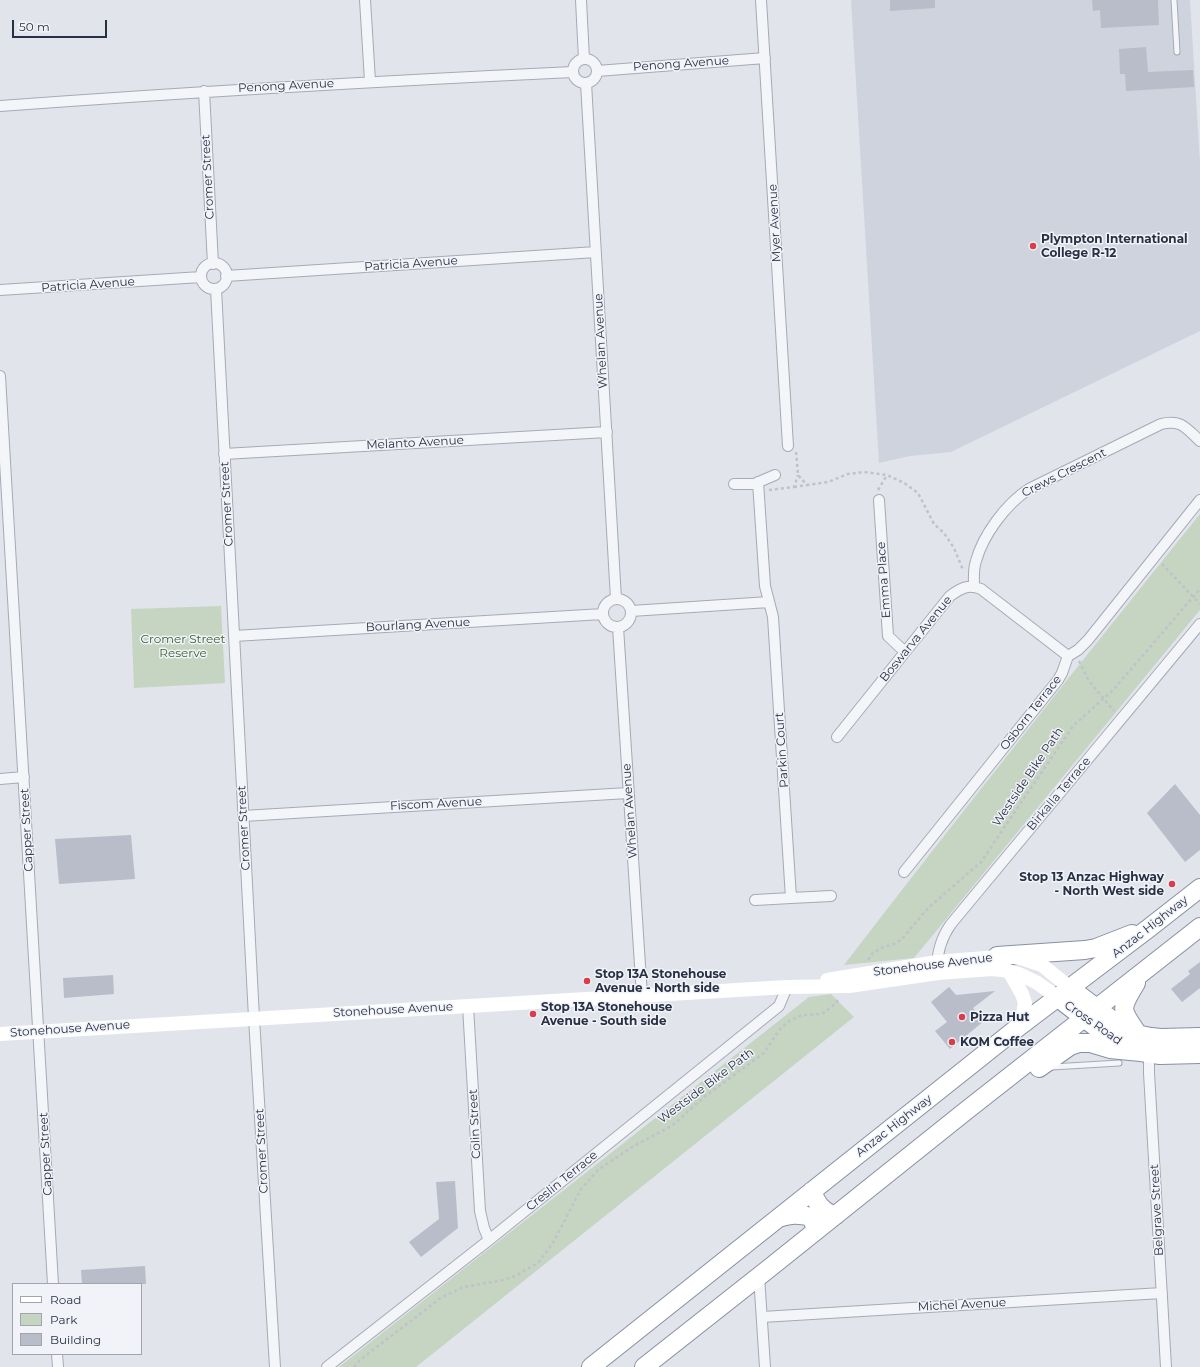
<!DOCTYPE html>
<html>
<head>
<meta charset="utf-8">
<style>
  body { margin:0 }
  #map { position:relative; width:1200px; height:1367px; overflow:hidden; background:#e1e4eb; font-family:Montserrat,sans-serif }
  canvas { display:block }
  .legend { position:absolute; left:12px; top:1283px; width:130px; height:72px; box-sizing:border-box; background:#f1f3f8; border:1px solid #a1a5b0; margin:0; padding:5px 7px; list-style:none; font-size:12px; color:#283044 }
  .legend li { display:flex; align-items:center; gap:8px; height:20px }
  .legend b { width:20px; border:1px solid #a1a5b0 }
  .scale { position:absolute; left:12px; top:20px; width:95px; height:18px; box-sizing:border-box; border:2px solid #283044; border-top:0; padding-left:5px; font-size:12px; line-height:14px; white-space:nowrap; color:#283044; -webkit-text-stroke:3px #f1f3f8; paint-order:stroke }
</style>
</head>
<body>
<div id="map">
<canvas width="1200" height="1367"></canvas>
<ul class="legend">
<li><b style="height:5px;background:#fff"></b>Road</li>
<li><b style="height:11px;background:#c5d5c1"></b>Park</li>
<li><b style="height:11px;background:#b8bdc9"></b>Building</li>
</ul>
<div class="scale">50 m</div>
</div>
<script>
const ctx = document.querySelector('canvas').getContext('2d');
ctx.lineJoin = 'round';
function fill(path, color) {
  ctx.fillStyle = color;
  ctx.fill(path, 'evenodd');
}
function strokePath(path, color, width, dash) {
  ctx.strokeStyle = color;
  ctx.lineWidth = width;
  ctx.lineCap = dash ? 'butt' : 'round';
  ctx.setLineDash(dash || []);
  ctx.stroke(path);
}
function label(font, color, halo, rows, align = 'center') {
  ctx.font = font + ' Montserrat,sans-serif';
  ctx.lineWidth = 3;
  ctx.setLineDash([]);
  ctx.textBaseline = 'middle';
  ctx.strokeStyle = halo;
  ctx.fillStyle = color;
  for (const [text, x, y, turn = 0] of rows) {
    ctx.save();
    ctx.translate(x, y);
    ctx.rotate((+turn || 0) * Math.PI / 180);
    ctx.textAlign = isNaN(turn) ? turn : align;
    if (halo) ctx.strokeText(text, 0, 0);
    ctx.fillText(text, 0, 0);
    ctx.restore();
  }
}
fill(new Path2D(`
  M851 0H1190L1200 162V331L951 452 910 456 879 463Z`), '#cfd3dd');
fill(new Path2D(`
  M1200 514V610L914 958 844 965C961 813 1080 663 1200 514Z
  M221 606 225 683 134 688 131 609Z
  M831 994 854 1017 416 1367H339L809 997Z`), '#c5d5c1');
fill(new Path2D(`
  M890 0H935V8L890 11Z
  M1092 0H1158L1159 25 1101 28 1100 10 1093 11Z
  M1146 47 1148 72 1193 70 1194 87 1126 91 1125 74H1120L1119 49Z
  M1175 784 1200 815V850L1185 862 1147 813Z
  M131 835 135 879 59 884 55 839Z
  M1200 962V988L1182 1002 1171 989 1190 974 1188 971Z
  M113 975 114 994 64 998 63 978Z
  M949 987 956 995 995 991 973 1008 984 1021 950 1049 935 1031 947 1022 931 1002Z
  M455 1181 458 1228 421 1257 409 1242 439 1219 436 1182Z
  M145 1266 146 1284H82L81 1270Z`), '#b8bdc9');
const lane = new Path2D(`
  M1174 0 1177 52
  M1052 1067 1119 1063`);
const street = new Path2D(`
  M365 0 370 81
  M581 0 584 59
  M761 0 788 446
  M573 71a12 12 0 1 1 24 0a12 12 0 1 1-24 0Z
  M597 71 765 58
  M586 83 616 599
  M204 91 213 264
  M0 106C191 92 381 81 573 72
  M201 276a13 13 0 1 1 26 0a13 13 0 1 1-26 0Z
  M226 276 596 252
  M216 289 254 1018 275 1367
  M0 290 201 277
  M0 376 53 1284
  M224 454 607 432
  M758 482 765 586 773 617 791 898 831 896
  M734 484H754L775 475
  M879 500 888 636 905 652
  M974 586C974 578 973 569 976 561 983 535 1006 504 1029 489L1161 424C1181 419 1186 428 1200 441
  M603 613a14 14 0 1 1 28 0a14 14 0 1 1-28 0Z
  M631 611 769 602
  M618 627 642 996
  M234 636 603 614
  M837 737 950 596C961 588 968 584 981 589L1068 656
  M0 779 24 777
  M243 816 628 793
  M904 872 1058 680 1062 673 1068 656 1078 650 1088 640 1200 500
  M755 900 791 898
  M937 969C937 952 941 938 951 924L1200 624
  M468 1006 480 1211 484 1228 489 1240
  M1149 1054V1073L1166 1367
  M759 1276 765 1367
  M762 1317 1162 1293
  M57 1354 58 1367
  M327 1367 489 1240 779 1006 787 987`);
const highway = new Path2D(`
  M997 956 1085 950 1096 948 1132 934
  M1136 983C1120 1009 1120 1009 1138 1034
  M1070 988 1116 1023 1131 1033 1151 1037 1161 1038 1200 1037
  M1057 997 1102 1032 1127 1047 1141 1052 1160 1055 1200 1054
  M1039 1068 1070 1046 1079 1043H1090L1110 1049 1141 1052
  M812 1191C817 1204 821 1210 835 1216
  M779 1218C792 1214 797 1214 811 1217L814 1224 816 1231
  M591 1367 1021 1025 1149 928 1200 888
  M644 1367 767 1270 967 1110 1200 927`);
strokePath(lane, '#a6aab6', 7);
strokePath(street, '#a6aab6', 12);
strokePath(highway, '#8790a3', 20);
strokePath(new Path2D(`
  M796 452 798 475 807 485 828 482 848 474 864 472 887 475 904 483 918 493 934 524 944 533 954 548 963 570
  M794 487 807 485
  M769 490 794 487 798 475
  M878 490 887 475
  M1162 564 1200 604
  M1079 661 1089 681 1114 711
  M868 960 873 953 881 948 894 944 902 939 928 908 981 862 1073 726 1113 690 1200 589
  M354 1367 360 1360 442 1297 464 1287 503 1280 515 1276 538 1263 553 1243 581 1189 598 1170 632 1147 673 1125 704 1097 764 1053 780 1029 789 1021 802 1015 822 1014 835 1004 839 999`), '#bfc2ca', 2.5, [3, 3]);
strokePath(lane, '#f4f5f9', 5);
strokePath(street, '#f4f5f9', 10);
strokePath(new Path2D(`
  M1009 971 1022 994 1025 1003 1021 1025
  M827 980 937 962 1009 956 1024 959 1042 965 1070 988
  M0 1034 787 987 849 986 938 973 992 969 1002 970 1019 974 1036 982 1057 997`), '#fff', 14);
strokePath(highway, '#fff', 18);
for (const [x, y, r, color] of [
  [1033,246,4,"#d93d4a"],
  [1172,884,4,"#d93d4a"],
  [587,981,4,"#d93d4a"],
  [533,1014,4,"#d93d4a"],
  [962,1017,4,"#d93d4a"],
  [952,1042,4,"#d93d4a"]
]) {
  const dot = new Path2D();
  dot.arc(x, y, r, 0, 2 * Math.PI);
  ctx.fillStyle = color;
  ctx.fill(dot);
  strokePath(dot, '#f1f3f8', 1.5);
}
label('12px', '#283044', '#f1f3f8', [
  ["Penong Avenue",681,64,-4],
  ["Penong Avenue",286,86,-3],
  ["Cromer Street",208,177,-93],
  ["Myer Avenue",775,223,-93],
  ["Patricia Avenue",411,264,-4],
  ["Patricia Avenue",88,285,-4],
  ["Whelan Avenue",601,341,-93],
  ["Melanto Avenue",415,443,-3],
  ["Crews Crescent",1064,473,-27],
  ["Cromer Street",227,504,-93],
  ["Emma Place",884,580,-94],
  ["Bourlang Avenue",418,625,-3],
  ["Boswarva Avenue",916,639,-51],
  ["Osborn Terrace",1031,713,-52],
  ["Parkin Court",782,750,-94],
  ["Westside Bike Path",1028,777,-56],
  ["Birkalla Terrace",1059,794,-50],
  ["Fiscom Avenue",436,804,-3],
  ["Whelan Avenue",630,811,-94],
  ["Cromer Street",244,828,-93],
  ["Capper Street",27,830,-93],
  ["Anzac Highway",1150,927,-38],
  ["Stonehouse Avenue",933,965,-7],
  ["Stonehouse Avenue",393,1010,-3],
  ["Cross Road",1093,1023,35],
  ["Stonehouse Avenue",70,1029,-4],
  ["Westside Bike Path",706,1086,-37],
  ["Colin Street",475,1124,-93],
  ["Anzac Highway",894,1126,-38],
  ["Cromer Street",262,1151,-93],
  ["Capper Street",46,1154,-93],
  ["Creslin Terrace",562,1181,-39],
  ["Belgrave Street",1157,1210,-93],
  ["Michel Avenue",962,1305,-3]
]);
label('bold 12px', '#283044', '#f1f3f8', [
  ["Plympton International",1041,239],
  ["College R-12",1041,253],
  ["Stop 13 Anzac Highway",1164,877,"right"],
  ["- North West side",1164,891,"right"],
  ["Stop 13A Stonehouse",595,974],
  ["Avenue - North side",595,988],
  ["Stop 13A Stonehouse",541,1007],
  ["Avenue - South side",541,1021],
  ["Pizza Hut",970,1017],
  ["KOM Coffee",960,1042]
], 'left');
label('12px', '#396134', '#f1f3f8', [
  ["Cromer Street",183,639],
  ["Reserve",183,653]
]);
</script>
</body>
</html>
